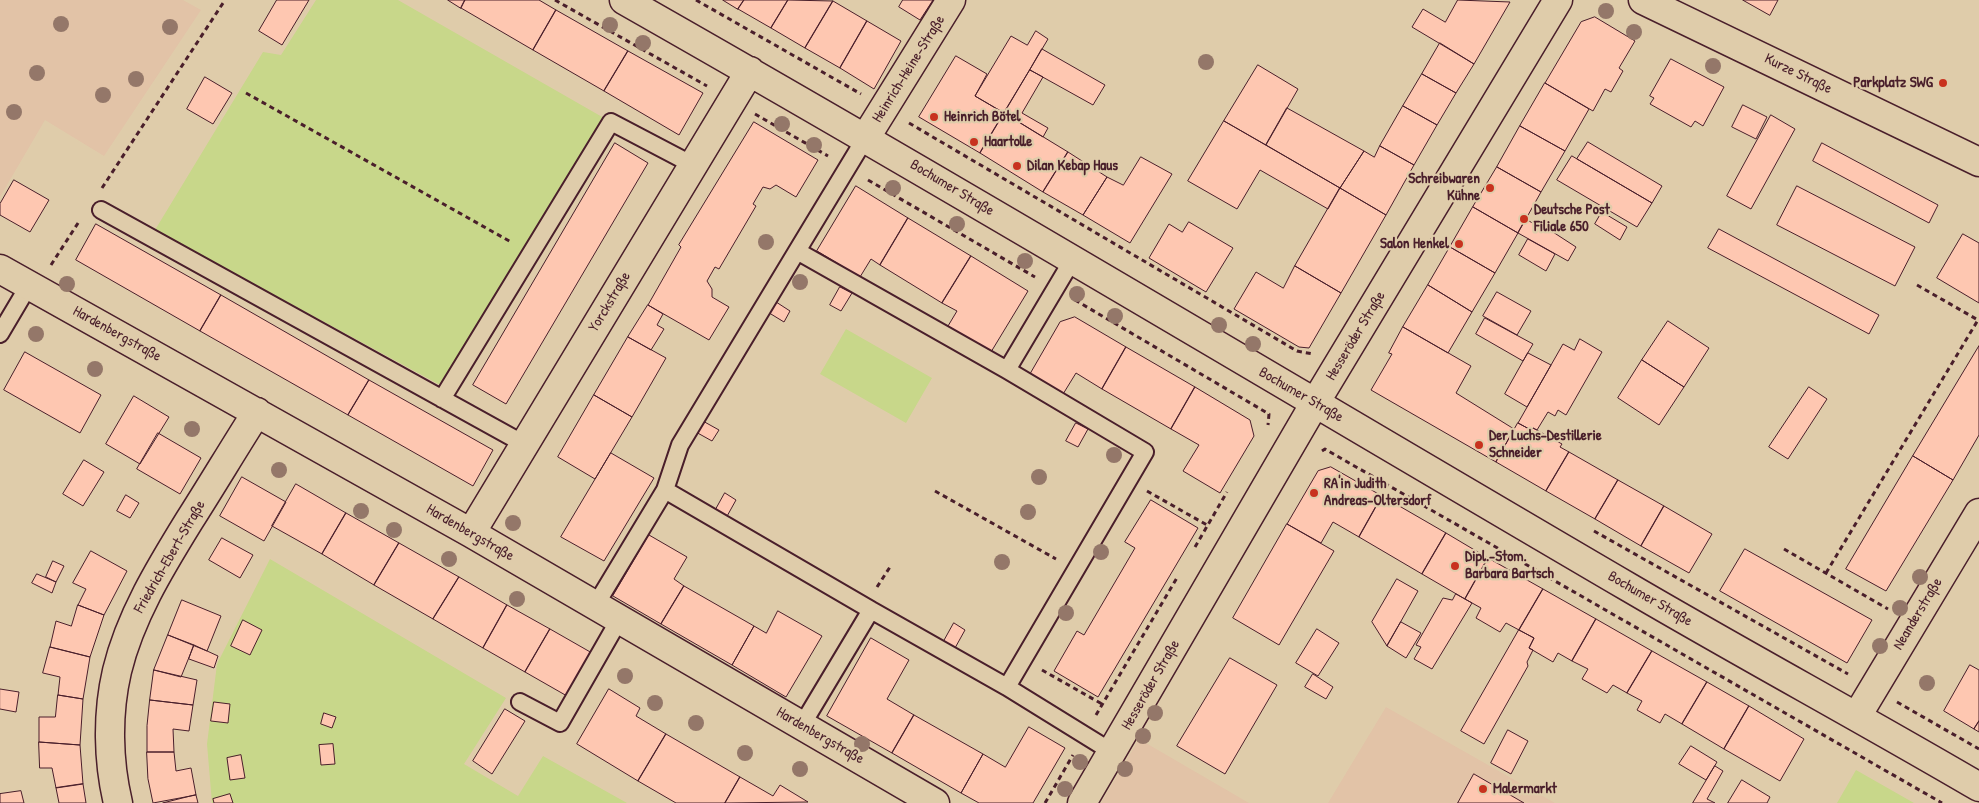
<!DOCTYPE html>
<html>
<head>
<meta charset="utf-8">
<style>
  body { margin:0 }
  canvas { display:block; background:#dfccaa }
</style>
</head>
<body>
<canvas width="1979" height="803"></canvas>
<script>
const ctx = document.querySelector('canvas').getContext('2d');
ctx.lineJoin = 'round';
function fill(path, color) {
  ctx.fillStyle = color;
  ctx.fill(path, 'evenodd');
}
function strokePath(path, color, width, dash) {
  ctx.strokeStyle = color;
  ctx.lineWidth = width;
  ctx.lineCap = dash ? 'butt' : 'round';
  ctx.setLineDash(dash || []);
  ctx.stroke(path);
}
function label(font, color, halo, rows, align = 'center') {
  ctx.font = font + ' "Patrick Hand",sans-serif';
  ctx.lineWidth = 4.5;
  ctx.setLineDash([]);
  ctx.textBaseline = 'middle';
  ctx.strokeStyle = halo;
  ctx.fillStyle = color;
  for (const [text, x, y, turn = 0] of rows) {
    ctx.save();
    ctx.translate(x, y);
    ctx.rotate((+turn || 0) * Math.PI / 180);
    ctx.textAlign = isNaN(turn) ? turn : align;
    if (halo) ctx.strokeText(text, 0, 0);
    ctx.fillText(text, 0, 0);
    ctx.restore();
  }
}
fill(new Path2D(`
  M0 0H183L201 10 104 156 45 120 0 197Z
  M1386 707 1555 803H1328Z
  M1139 739 1249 803H1101Z`), '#e2c3a7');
fill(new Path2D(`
  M316 0H398L604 118 442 386 155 230 263 52 281 55Z
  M846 329 932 378 906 423 820 374Z
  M270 559 506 698 464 764 518 796 543 756 627 803H212L207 744 217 664Z
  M1856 770 1914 803H1837Z`), '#c8d78a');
const building = new Path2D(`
  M277 0H309L282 45 259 31Z
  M448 0H465L461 8Z
  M465 0H539L556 10 533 50 461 8Z
  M723 0H744L738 9Z
  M744 0H788L771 28 738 9Z
  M788 0 833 1 805 48 771 28Z
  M903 0H933L920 20 899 7Z
  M1458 0 1510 2 1474 64 1412 27 1423 9 1445 22Z
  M1743 0H1778L1770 15Z
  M833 1 867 21 840 68 805 48Z
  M556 10 628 51 604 91 533 50Z
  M1595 17 1635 41 1619 68 1623 71 1611 92 1605 89 1593 111 1545 83 1581 22Z
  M867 21 901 41 874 89 840 68Z
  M1036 31 1048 39 1004 113 975 96 1011 36 1027 45Z
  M1440 43 1474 64 1456 93 1422 74Z
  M1042 49 1105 85 1093 105 1030 70Z
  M628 51 703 93 679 135 604 91Z
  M956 56 987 74 975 96 1004 113 980 153 919 117Z
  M1671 59 1724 87 1703 126 1695 121 1691 127 1650 104 1654 98 1650 96Z
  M1258 65 1298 89 1266 145 1224 121Z
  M1030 70 1043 77 1022 113 1048 128 1043 137 1004 113Z
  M1422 74 1456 93 1437 125 1403 106Z
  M205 77 232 93 213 124 187 109Z
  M1545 83 1589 109 1565 151 1520 126Z
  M1743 105 1767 117 1756 139 1732 127Z
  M1403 106 1437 125 1414 165 1380 146Z
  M1287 108 1364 151 1340 188 1266 145Z
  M1004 113 1068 152 1043 192 980 153Z
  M1771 115 1795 129 1751 209 1727 196Z
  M1224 121 1340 188 1328 209 1260 170 1237 209 1188 181Z
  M754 122 818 160 796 197 776 185 770 189 763 187 753 204 756 206 719 269 715 267 707 281 712 289V297L729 307 709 340 648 305 681 247 679 245Z
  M1520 126 1565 151 1541 192 1497 167Z
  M1588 142 1662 186 1652 203 1577 159Z
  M615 143 648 163 506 404 473 385Z
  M1822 143 1938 205 1929 223 1813 161Z
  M1380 146 1414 165 1386 215 1340 188 1364 151 1374 157Z
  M1068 152 1107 177 1083 215 1043 192Z
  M1572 156 1652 203 1637 227 1557 180Z
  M1141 157 1172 174 1130 243 1083 215 1107 177 1123 185Z
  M1497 167 1541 192 1518 233 1473 207Z
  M14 180 49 200 30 232 0 215V204Z
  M856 186 908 218 880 265 871 259 860 277 817 251Z
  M1797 186 1915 247 1895 286 1777 225Z
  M1340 188 1386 215 1341 293 1295 266Z
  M1473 207 1518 233 1495 273 1450 247Z
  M1602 212 1627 227 1620 240 1595 224Z
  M908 218 971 256 942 303 880 265Z
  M1526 219 1537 226 1539 223 1576 247 1568 261 1518 233Z
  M1189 222 1233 248 1206 292 1149 258 1169 224 1182 232Z
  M96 224 221 295 200 331 76 260Z
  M1719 229 1879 315 1869 334 1708 248Z
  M1963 234 1979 243V303L1937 278Z
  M1528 239 1555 254 1546 271 1519 255Z
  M1450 247 1495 273 1472 312 1428 285Z
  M971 256 1028 291 991 352 948 326 957 311 942 303Z
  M1295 266 1341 293 1309 348 1299 347 1234 309 1256 272 1283 288Z
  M1428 285 1472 312 1448 353 1403 327Z
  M840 287 852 293 841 311 830 305Z
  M1497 292 1531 311 1517 335 1483 316Z
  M221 295 369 380 348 415 200 331Z
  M773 300 790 311 784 322 766 311Z
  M648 305 663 314 657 325 664 329 651 350 628 337Z
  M1075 317 1126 347 1102 389 1076 373 1060 399 1027 379 1060 322Z
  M1485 318 1533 344 1523 361 1476 334Z
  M1668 321 1709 348 1684 387 1642 360Z
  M1403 327 1471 366 1456 393 1514 429 1496 462 1371 390 1392 354 1389 353Z
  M628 337 666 358 632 417 594 395Z
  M1580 339 1602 352 1566 415 1558 410 1555 416 1548 412 1537 430 1533 428 1531 430 1518 423 1563 344 1574 350Z
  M1979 346V435L1953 480 1913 456Z
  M1126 347 1195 387 1171 429 1102 389Z
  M25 352 101 395 80 433 4 390Z
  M1528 353 1551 365 1527 407 1505 394Z
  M1642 360 1684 387 1659 425 1618 398Z
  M369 380 493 450 473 486 348 415Z
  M1195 387 1250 420 1254 436 1220 493 1183 471 1199 445 1171 429Z
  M1809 387 1827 399 1788 459 1769 447Z
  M594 395 632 417 595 479 558 457Z
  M134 396 169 417 140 464 106 444Z
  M701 420 719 430 712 441 694 431Z
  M1076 423 1088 429 1078 447 1066 441Z
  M1518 423 1531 430 1533 428 1562 444 1560 447 1569 452 1546 491 1496 462Z
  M158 433 201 458 180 494 137 469Z
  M1569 452 1618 480 1595 519 1546 491Z
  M611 453 654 478 604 561 561 537Z
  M1913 456 1953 480 1886 591 1846 569Z
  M84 460 104 472 83 506 63 494Z
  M1331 467 1382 496 1359 537 1333 522 1321 543 1287 524 1318 471Z
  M242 477 286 502 264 541 220 516Z
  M1618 480 1664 506 1641 546 1595 519Z
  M296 484 346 513 322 554 272 526Z
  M725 493 736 500 726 518 715 511Z
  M126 495 139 503 130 518 117 511Z
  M1382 496 1446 533 1422 574 1359 537Z
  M1151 500 1198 528 1098 697 1054 671 1077 631 1084 635 1135 548 1125 542Z
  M1664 506 1712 534 1689 573 1641 546Z
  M346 513 399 543 374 585 322 554Z
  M1287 524 1334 551 1279 645 1233 618Z
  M1446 533 1488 558 1465 599 1422 574Z
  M649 535 687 557 674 579 684 586 661 624 613 596Z
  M222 538 253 555 240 578 209 560Z
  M399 543 459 577 433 619 374 585Z
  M1745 549 1872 620 1847 663 1720 591Z
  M91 551 127 571 104 615 78 605 86 589 73 583Z
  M1488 558 1543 589 1519 630 1506 623 1500 632 1476 618 1481 608 1465 599Z
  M53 561 64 566 56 582 46 577Z
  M37 574 56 582 52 593 32 583Z
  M459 577 507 605 483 648 433 619Z
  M1397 579 1418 591 1387 646 1372 622Z
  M684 586 754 626 732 665 661 624Z
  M1543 589 1596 619 1572 661 1558 653 1553 662 1529 648 1534 638 1519 630Z
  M1456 594 1472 603 1432 669 1414 659 1421 647 1416 645 1443 598 1452 600Z
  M182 600 221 616 207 651 168 635Z
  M78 605 104 615 90 657 50 647 56 621 71 626Z
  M507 605 550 629 525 672 483 648Z
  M778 611 822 636 786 697 732 665 754 626 766 633Z
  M1596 619 1652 651 1627 693 1613 685 1607 693 1582 679 1588 669 1572 661Z
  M243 620 262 630 250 655 231 646Z
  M1401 622 1421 633 1406 658 1387 646Z
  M954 623 965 630 955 648 944 641Z
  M550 629 592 653 567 696 525 672Z
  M1317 629 1339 643 1318 676 1296 663Z
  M1519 630 1534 638 1529 648 1533 650 1527 662 1528 666 1484 744 1461 731Z
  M168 635 194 645 181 677 154 670Z
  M871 638 909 660 887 699 914 715 892 753 827 716Z
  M194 645 218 656 214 668 189 659Z
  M50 647 90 657 83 699 58 695 60 677 43 673Z
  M1652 651 1707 682 1682 724 1665 714 1660 723 1637 710 1642 701 1627 693Z
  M1230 658 1277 685 1225 774 1177 746Z
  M1970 665 1979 670V721L1974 729 1944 711Z
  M154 670 197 680 193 705 150 700Z
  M1313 674 1333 687 1326 699 1305 687Z
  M1707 682 1749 706 1724 749 1682 724Z
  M0 689 19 692 16 712 0 709Z
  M609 689 640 708 636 716 666 734 638 781 577 744Z
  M58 695 83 699 80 745 39 742V717H55Z
  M150 700 193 705 189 731 173 729 174 752H147V726Z
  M214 702 230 704 228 723 211 721Z
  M1749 706 1804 739 1780 781 1724 749Z
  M505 709 525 721 492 774 473 761Z
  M324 713 336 717 332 728 321 724Z
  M914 715 983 754 961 793 892 753Z
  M1979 721V732L1974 729Z
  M1029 727 1065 748 1033 803H979L961 793 983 754 1005 767Z
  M1508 730 1528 741 1511 774 1491 763Z
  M666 734 740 777 725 803H676L638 781Z
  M39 742 80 745 83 784 56 788 52 768H40Z
  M333 744 335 764 321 765 319 745Z
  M1691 746 1717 762 1706 780 1679 764Z
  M147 752H174L176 771 191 768 196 795 153 803 148 779Z
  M241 755 245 778 230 780 227 758Z
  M1715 766 1723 771 1707 799 1715 803H1693Z
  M1474 774 1524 803H1458Z
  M740 777 773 796 780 785 808 802 725 803Z
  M1742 780 1770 797 1767 803H1728Z
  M83 784 86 803H59L56 788Z
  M21 791 24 803H0V794Z
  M230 794 233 803H214L213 799Z
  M196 795 198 803H163Z`);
fill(building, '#fec7b1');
strokePath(building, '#4a1f2b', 1);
const service = new Path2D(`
  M101 210 524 444
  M797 251 866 137
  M0 334 29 285
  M1007 370 1073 259
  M442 399 611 122 693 165
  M595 606 665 490
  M1007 687 1112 752
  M520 702 560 723 619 620
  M802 725 871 610 665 490 680 445 797 251 1007 370 1145 452 1007 687 871 610`);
const minor = new Path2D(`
  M624 0C962 192 1295 392 1630 588 1746 656 1863 719 1979 787
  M1643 0 1979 162
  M866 137 951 0
  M0 269 471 533 935 803
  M471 533 750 71
  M1857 716 1979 513
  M118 803C108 761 107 714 117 671 130 617 160 568 189 521 212 485 234 448 257 412
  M1082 803 1315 403 1558 0`);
strokePath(service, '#4a1f2b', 20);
strokePath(minor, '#4a1f2b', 31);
strokePath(new Path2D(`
  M555 0 707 86
  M696 0 861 94
  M246 93 511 242
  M755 114 828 156
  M909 123 1297 351 1313 354
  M868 180 1035 277
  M102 188 225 0
  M51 265 80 220
  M1917 285 1978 320
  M1075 300 1269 414 1268 425
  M1322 451 1325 449 1344 460 1942 803
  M935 491 1056 559
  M1147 491 1207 525
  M1594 531 1848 674
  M1195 547 1227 492
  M1784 549 1888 609
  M1826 573 1978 320
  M877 587 890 567
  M1042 670 1102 704
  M1897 702 1979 749
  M1096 715 1178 576
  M1045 803 1073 755`), '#4a1f2b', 3, [5, 4]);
strokePath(service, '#dfccaa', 16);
strokePath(minor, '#dfccaa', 28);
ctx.fillStyle = '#947769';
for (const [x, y] of [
  [1606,11],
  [61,24],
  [610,25],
  [170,27],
  [1634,32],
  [643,43],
  [1206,62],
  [1713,66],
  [37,73],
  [136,79],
  [103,95],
  [14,112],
  [782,124],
  [814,145],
  [893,188],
  [957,224],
  [766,242],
  [1025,261],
  [800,282],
  [67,284],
  [1077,294],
  [1115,316],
  [1219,325],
  [36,334],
  [1253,344],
  [95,369],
  [192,429],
  [1114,455],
  [279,470],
  [1039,477],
  [361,511],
  [1028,512],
  [513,523],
  [394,530],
  [1101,552],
  [449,559],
  [1002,562],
  [1920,577],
  [517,599],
  [1900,608],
  [1066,613],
  [1880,646],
  [625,676],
  [1927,683],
  [655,703],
  [1155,713],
  [696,723],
  [1143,736],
  [862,744],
  [745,753],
  [1080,762],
  [800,769],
  [1125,769],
  [1065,789]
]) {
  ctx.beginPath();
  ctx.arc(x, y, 8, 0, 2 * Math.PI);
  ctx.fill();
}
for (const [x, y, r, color] of [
  [1943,83,5,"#c8321e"],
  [934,117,5,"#c8321e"],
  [974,142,5,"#c8321e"],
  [1017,166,5,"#c8321e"],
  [1490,188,5,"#c8321e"],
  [1524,219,5,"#c8321e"],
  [1459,244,5,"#c8321e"],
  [1479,445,5,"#c8321e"],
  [1314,493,5,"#c8321e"],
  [1455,566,5,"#c8321e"],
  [1483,789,5,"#c8321e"]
]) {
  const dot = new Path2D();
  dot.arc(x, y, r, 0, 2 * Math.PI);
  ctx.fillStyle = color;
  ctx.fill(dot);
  strokePath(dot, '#dfccaa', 2);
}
label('15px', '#4a1f2b', '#dfccaa', [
  ["Heinrich-Heine-Straße",909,69,-58],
  ["Kurze Straße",1798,74,26],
  ["Bochumer Straße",952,188,31],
  ["Yorckstraße",610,302,-59],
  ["Hardenbergstraße",117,334,29],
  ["Hesseröder Straße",1356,336,-59],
  ["Bochumer Straße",1301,395,30],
  ["Hardenbergstraße",470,533,30],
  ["Friedrich-Ebert-Straße",170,557,-60],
  ["Bochumer Straße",1650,599,30],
  ["Neanderstraße",1918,614,-59],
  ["Hesseröder Straße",1151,685,-60],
  ["Hardenbergstraße",820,736,30]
]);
label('bold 15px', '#4a1f2b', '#dfccaa', [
  ["Parkplatz SWG",1933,83,"right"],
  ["Heinrich Bötel",944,117],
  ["Haartolle",984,142],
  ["Dilan Kebap Haus",1027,166],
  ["Schreibwaren",1480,179,"right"],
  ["Kühne",1480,196,"right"],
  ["Deutsche Post",1534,210],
  ["Filiale 650",1534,227],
  ["Salon Henkel",1449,244,"right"],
  ["Der Luchs-Destillerie",1489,436],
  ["Schneider",1489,453],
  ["RA'in Judith",1324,484],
  ["Andreas-Oltersdorf",1324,501],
  ["Dipl.-Stom.",1465,557],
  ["Barbara Bartsch",1465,574],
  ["Malermarkt",1493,789]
], 'left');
</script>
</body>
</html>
